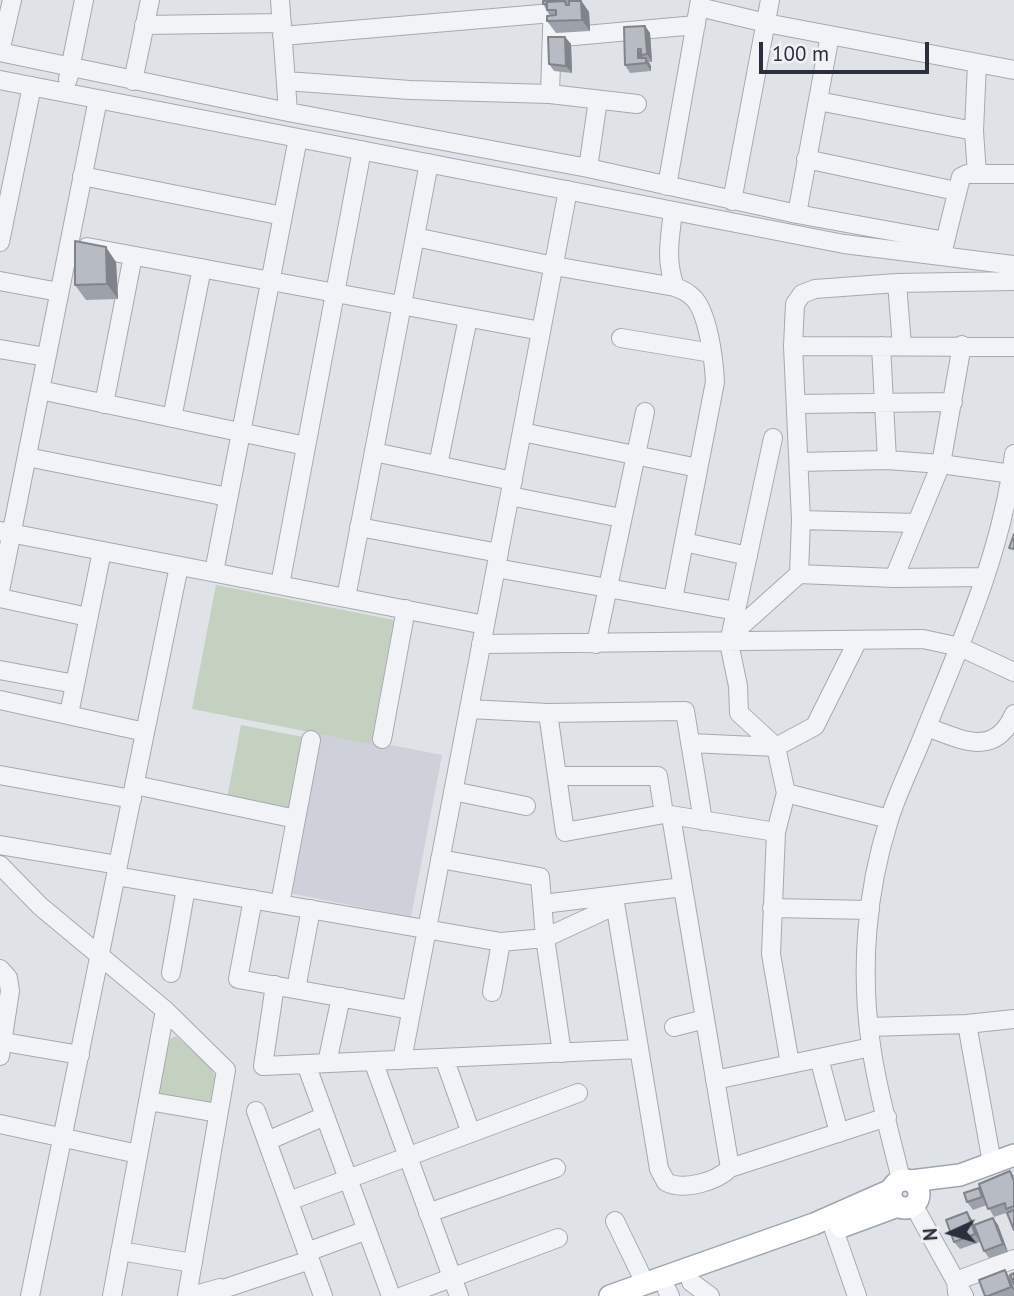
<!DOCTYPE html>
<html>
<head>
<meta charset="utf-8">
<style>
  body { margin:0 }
  #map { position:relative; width:1014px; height:1296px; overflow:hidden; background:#dfe2e7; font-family:"PT Sans",sans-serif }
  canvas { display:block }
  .north { position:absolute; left:916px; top:1198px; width:70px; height:70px; -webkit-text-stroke:5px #eff1f5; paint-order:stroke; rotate:266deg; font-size:19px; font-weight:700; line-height:28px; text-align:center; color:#292f3d }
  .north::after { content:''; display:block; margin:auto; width:24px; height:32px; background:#292f3d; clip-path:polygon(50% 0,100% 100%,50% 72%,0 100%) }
  .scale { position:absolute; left:759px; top:42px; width:170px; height:32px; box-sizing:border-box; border:4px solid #292f3d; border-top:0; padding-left:9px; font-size:21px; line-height:24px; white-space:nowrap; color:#292f3d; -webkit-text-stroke:5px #eff1f5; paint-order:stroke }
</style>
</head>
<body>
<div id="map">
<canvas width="1014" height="1296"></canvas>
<div class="north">N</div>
<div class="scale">100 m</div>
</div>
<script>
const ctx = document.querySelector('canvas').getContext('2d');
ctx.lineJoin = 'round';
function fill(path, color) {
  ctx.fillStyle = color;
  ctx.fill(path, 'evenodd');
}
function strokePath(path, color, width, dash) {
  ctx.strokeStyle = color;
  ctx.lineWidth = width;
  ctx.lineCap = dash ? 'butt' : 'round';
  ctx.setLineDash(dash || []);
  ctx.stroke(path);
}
fill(new Path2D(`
  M320 731 442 755 411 917 289 893Z`), '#ced1d9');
fill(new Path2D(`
  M216 585 394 620 371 744 192 709Z
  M241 725 303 737 288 811 227 798Z
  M176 1036 211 1067 215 1077 210 1104 158 1094 168 1040Z`), '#c4d1c1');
const minor = new Path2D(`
  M280 0 288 112
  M699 7 766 23 1014 70
  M144 25 282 23
  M282 36 552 13
  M552 38 696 25
  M0 52 288 112 588 168 797 214 940 240 944 247
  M0 52 12 0
  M977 63 974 131 977 174
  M68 79 84 0
  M0 80 844 244 1014 265
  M133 81 150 0
  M286 81 410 90 550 94 637 104
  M550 94 553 0
  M818 101 974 131
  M806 159 956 191
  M588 168 598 100
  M82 176 283 216
  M667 186 700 0
  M732 201 770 0
  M673 211C670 239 665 259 675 287
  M797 214 830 35
  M415 237 554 266 675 287C680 289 686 291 690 295 708 307 714 361 715 382L673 599
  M0 242 32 86
  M87 247 541 331
  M942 254 961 177 967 174H1014
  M0 281 59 292
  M897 283 902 346
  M621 338 712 353
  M793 346 1014 347
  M881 346 887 460
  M0 349 46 357
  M40 390 306 446
  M104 404 133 256
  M796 404 953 402
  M172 418 202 268
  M522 432 698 468
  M773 438 729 643 738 686 739 713 776 747 786 793 776 832 771 954 790 1064
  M374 452 513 481
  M27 457 228 497
  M799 462 887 460 941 464 1012 474
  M438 465 468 318
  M510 496 621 518
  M801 520 916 523
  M359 527 499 553
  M0 531 485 625
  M684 542 748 556
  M496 568 736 611
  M214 572 298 138
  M799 574 801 520 793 346 795 304 802 294 815 289 897 283 1014 281
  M894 578 941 464 962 345
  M280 585 362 150
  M0 591 98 99
  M0 598 88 617
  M346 598 429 163
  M731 635 799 574 894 578 985 577
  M481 644 923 639 960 647 1014 672
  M596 644 645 412
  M0 670 75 684
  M0 700 145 732
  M469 709 548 713 685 711 703 821
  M548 713 565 832 664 814 776 832
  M69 714 102 551
  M927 727C962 740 995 758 1014 714
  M382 739 406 609
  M690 743 776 747 815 726 858 640
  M0 775 132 799
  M557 776H658L664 814
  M135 785 296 819
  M453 791 526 806
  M786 793 889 819
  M671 816 730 1168
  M0 845 118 865
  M440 859 540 877 545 938 562 1053
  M0 865 40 906 165 1010 226 1070 187 1296
  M116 876 501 942 545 938 614 906
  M614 897 659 1169 666 1182C683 1191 716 1182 730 1168L887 1117
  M253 899 238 979 411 1010
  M280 904 311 740
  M543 904 683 887
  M772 908 870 910
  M0 969 8 978 10 991 0 1056
  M171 973 186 888
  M275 985 263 1066 639 1049
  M296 989 311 909
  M492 992 501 942
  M967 1024 992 1163
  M674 1027 705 1019
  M869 1027 967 1024 1014 1019
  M4 1042 80 1055
  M444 1058 471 1133
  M819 1058 839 1133
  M402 1060 568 190
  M373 1061 459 1296
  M327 1063 341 997
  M306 1064 391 1296
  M715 1080 871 1047
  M148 1101 218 1113
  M256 1111 323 1296
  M0 1124 138 1154
  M267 1141 325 1116
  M901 1180C891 1136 877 1091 871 1045 860 971 866 892 889 820 898 791 912 764 923 736 960 645 1002 553 1014 454
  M289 1201 578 1093
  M914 1206 964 1296
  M428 1213 556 1168
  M615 1221 645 1283
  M834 1230 857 1296
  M120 1251 193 1263
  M307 1252 367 1230
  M691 1282 710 1296
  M226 1288 310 1260
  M667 1290 670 1296
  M957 1292 956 1281 1014 1259
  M30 1296 179 566
  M112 1296 165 1010
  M192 1296 220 1288
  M403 1296 558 1238`);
const major = new Path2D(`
  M891 1194a14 14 0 1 1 28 0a14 14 0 1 1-28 0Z
  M911 1181 960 1175 1014 1155
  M841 1227 898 1206
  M610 1296 814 1224 891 1190`);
strokePath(minor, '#a5a9b1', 20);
strokePath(major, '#9fa6b2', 24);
strokePath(minor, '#f2f3f6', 18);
strokePath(major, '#fff', 21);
fill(new Path2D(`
  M552 0H581L589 12 590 31 556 33 547 21 550 16 543 4Z
  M645 26 650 33 652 62H649L651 66V71L630 73 625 65Z
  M565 37 571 44 572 73 554 71 549 64Z
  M116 262 118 299 86 300 75 285Z
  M1010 1171 1014 1176V1230L1009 1212 994 1217 987 1205 973 1210 967 1202 982 1193Z
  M967 1212 972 1220 980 1242 960 1249 954 1242Z
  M993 1218 998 1225 1008 1252 989 1258 984 1251Z
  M1010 1278 1014 1288V1296H985Z`), '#9da1a9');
fill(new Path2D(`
  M581 1 589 12 590 31 582 20Z
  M645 26 650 33 652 62 647 54Z
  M565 37 571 44 572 73 566 66Z
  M638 49 643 57 644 64 638 58Z
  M646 58 651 66V71L646 63Z
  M106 247 116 262 118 299 107 284Z
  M967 1212 972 1220 980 1242 975 1234Z
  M993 1218 998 1225 1008 1252 1003 1244Z
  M1005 1270 1010 1278 1014 1288V1291L1011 1287Z`), '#808389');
const building = new Path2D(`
  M557 0H564V1L547 2V4H543V1Z
  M565 1 566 5H569V1H581L582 20 547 21V16L556 15V10H547V2Z
  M645 26 647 54 641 55V49H638V58H646V63L625 65 624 27Z
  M548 37H565L566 66 549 64Z
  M75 241 106 247 107 284 75 285Z
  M1014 534V549L1009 548Z
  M1010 1171 1014 1181V1206L1006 1209 1005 1203 988 1209 979 1184Z
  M979 1188 982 1197 967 1202 964 1193Z
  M1014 1210V1230L1007 1213Z
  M967 1212 975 1234 954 1242 946 1220Z
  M993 1218 1003 1244 984 1251 974 1225Z
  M1005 1270 1011 1287 988 1296H985L979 1280Z
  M1014 1273V1284L1010 1275Z`);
fill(building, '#b7bbc4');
strokePath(building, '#808389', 2);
</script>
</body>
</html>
